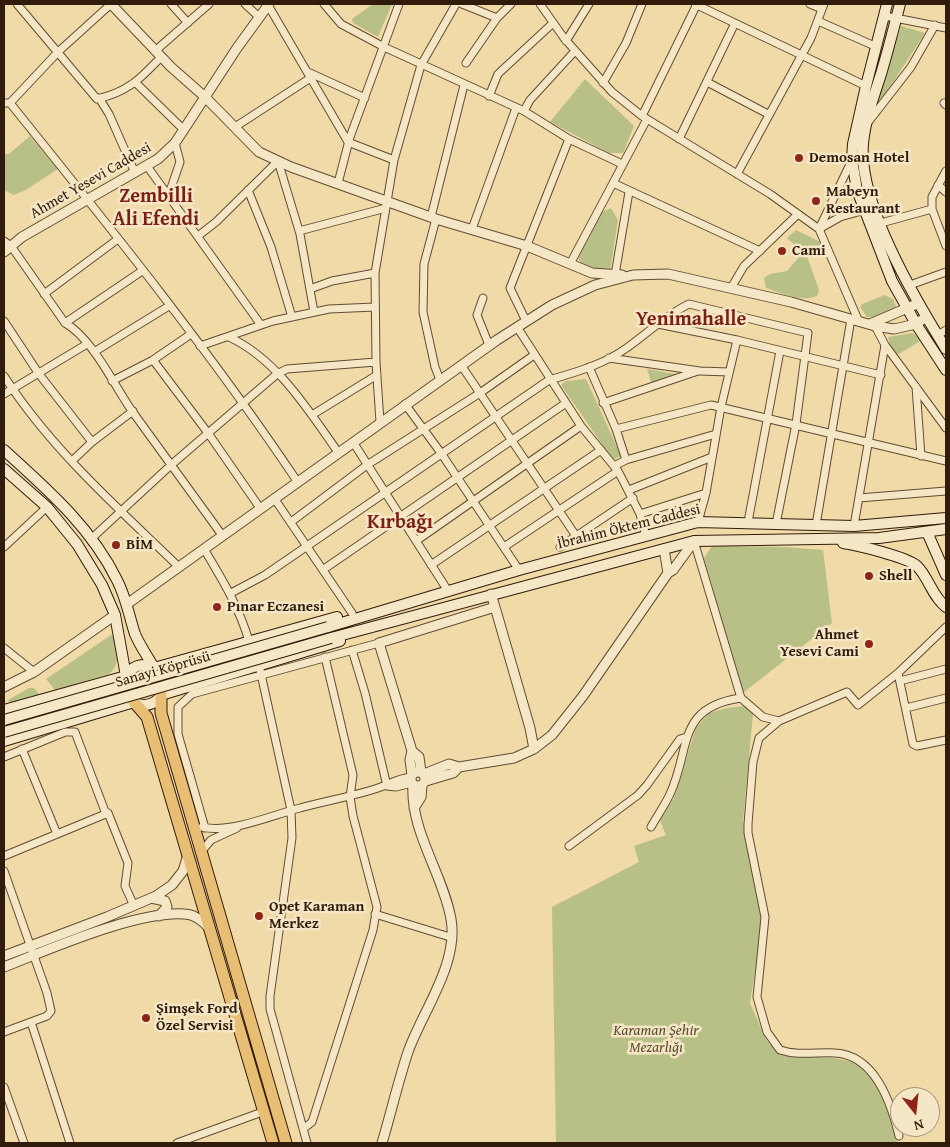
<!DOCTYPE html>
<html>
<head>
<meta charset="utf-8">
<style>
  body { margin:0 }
  #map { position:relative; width:950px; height:1147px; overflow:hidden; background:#f0daa7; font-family:"Gentium Book Plus",serif }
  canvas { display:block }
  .frame { position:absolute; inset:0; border:5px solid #311c0b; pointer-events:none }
  .north { position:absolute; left:890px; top:1087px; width:50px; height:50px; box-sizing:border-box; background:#f5e7c6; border:1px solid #a7967b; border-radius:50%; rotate:164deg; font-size:14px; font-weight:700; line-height:20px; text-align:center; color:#311c0b }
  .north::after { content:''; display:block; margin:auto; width:18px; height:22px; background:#8f2418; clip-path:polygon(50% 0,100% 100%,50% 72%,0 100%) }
</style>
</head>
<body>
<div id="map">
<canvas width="950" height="1147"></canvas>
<div class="frame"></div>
<div class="north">N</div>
</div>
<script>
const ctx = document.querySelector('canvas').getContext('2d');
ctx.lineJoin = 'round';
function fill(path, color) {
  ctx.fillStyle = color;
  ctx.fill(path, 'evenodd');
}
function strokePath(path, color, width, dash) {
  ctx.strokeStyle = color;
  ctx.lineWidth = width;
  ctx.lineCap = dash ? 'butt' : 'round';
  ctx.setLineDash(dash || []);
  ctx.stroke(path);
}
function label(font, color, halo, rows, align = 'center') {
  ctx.font = font + ' "Gentium Book Plus",serif';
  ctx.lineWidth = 5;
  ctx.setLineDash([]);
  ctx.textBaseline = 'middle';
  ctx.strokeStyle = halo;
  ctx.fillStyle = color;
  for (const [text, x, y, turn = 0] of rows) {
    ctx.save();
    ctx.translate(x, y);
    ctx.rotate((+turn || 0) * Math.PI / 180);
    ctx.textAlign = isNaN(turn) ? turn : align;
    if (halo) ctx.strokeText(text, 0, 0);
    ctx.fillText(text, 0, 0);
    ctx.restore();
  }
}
fill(new Path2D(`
  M373 4H392L378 37 353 23 352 19Z
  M901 26 925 33 882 99 878 98Z
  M585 79 634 126 623 153H609L550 122Z
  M30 136 58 169 24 191 13 195 4 190V154H9Z
  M611 208 618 220 610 271C599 269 583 269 578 258L602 212Z
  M796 230 822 243 807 256 819 290 817 296C800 303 782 293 766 288L764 278 770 274 787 271 799 257 798 248 787 238Z
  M885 295 893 299 897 309 878 317H867L860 307 862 304Z
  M912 333 922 340 897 355 890 345 888 337Z
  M647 369 681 375 652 385Z
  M586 379 621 456 613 460 561 385 566 381Z
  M712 546 784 547 823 550 832 623 743 693 704 558Z
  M111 635 115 636C117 649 121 665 109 674L55 690 46 679Z
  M29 688H34L40 695 12 705 8 700Z
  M744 706 753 714 743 821 753 858 763 919 750 1003 766 1040 780 1055 835 1058 864 1065 889 1109 898 1143H556L552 907 639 862 634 846 666 835 659 818 673 800 696 728 709 713 727 708Z`), '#b8c088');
const minor = new Path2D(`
  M17 4 97 99C128 92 140 79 161 57
  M171 4 188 23
  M245 4 259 17
  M324 4 341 24 384 47 524 111 569 139 622 164
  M462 4 497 18
  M540 4 564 38 612 92 642 116 770 194 819 229 840 217 865 210
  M695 4 866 86
  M810 4 822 9
  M268 5 348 142 394 160
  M885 16 946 28
  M818 21 877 47
  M566 41 589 4
  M155 51 209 4
  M466 63 497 18 511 4
  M310 73 365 98
  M707 82 768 114
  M136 83 184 130
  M603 83 626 43 642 4
  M489 96 498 74 553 23
  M99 98 109 114 135 173
  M4 103H10C109 226 209 350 297 481
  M10 103 58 52 111 4
  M944 103 946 105
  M524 111 530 100 575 51
  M642 116 697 4
  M869 121 911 67 935 25
  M235 127 312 77
  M679 139 735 23
  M852 160 819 229 859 322
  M147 166 261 325
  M946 171 932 197V209L946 246
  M737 174 811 38 824 4
  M338 183 350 137 399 4
  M613 183 760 251
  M938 185 946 192
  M248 190 271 247 292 317
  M169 194 180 162 175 143
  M431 217 464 85
  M436 219 424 264 423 312 435 367 440 380
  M881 223 932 209
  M472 229 516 108
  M299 231 386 208
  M198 236 216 222 278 161 300 234 314 312
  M4 241 11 246 65 323C92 338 114 385 132 411 162 453 192 494 222 535
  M570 264 647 119
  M615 275 629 192
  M910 285 946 272
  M731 288 744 266 798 214
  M310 289 332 281 375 273
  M44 294 118 239
  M483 298 477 315 489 345
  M4 321 39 374 92 442
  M526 321 510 288 569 139
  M65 323 142 271
  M658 324 737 340 881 375
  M517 327 581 426 618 471 640 514 646 536
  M938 335 946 330
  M229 337C277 359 309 411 338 452
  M885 345 946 428
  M200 346 273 321 329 309 375 307
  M94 352 169 306
  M609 358 700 371 729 372
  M153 360 208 433 260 508
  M461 365 576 536
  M589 367 616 429 626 460
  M4 376C51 449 117 507 179 567
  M112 381 153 360 191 334
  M916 387 921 456
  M4 394 87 344
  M603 403 698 371
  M405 404 441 453 519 570
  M312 415 377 375
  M380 422 376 362 375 273 394 160 421 65 456 4
  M616 429 711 405 946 461
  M353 442 448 591
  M72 461 92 442 133 411
  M614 466 626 460 716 434
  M629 490 712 457
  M274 498 352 613
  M859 498 946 491
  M640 514 706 493
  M291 522 367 465 480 393 534 355
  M698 522 706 493 721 407 737 340
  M748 522 780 351
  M816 525 851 319
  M854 526 885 345 875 326
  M91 539 171 465 277 374 287 369 376 362
  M416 541 581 426
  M694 541 741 698 763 717 779 721 847 692 858 705 898 673 946 627
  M4 547 47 507
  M504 547 618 471
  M560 547 633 498
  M204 549C222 579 239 607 249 641
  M431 565 601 450
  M324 569 566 403
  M231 593 265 575 549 380C577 372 605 364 628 347 649 332 666 315 689 304L808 333 796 424 776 524
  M4 648 34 672
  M352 650 365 693 387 786
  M259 665 291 810 292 838 270 996V1009L307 1143
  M898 673 913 744 917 746 946 740
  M900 681 946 669
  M906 708 946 698
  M779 721 759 738 753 762 748 824V833L765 917 757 997 767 1032 780 1050C798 1056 817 1052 835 1053 875 1055 891 1102 899 1136
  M22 749 57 834
  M4 757 65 732H75L106 814
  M387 786 396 787 412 783
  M202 827C230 834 272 815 300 808 325 801 350 797 375 789 389 785 395 779 411 777
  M651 827C657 816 665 805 670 794 691 749 676 707 741 698
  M205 828 178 734V707L192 694 379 643
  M569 846 638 795 647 785 680 739 687 737
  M201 852 211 840 237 828
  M4 856 108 813 128 863 125 886 134 906
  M4 871 47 993 51 1011 47 1016 4 1032
  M375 914 450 937
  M31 1022 70 1143
  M4 1087 24 1143
  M303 1129 312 1122 373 930 377 907 353 816 350 797 353 775 325 657
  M177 1143 265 1111`);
const tertiary = new Path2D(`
  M111 4 171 67 205 97 259 152 291 167 436 219 527 246 592 273 622 275
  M4 252 22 237 158 159 175 143 237 48 269 4
  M870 324 919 303
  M664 549 668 573
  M127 604 497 340 552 305 595 285 633 275 668 274 791 302 875 326 894 329 916 324 926 317
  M495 607 530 728 534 749
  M4 687 34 672 115 615
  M411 779a7 7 0 1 1 14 0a7 7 0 1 1-14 0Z
  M421 772 419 757 412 751 379 643 495 607 491 594
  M424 774 449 764 459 767 514 758 534 749 552 735 583 696 668 573 673 570 694 541
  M412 775 410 760 412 751
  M426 781 453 773 459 767
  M414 808 421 797 422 786
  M151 898 165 901 167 907 159 916
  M4 956 107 917 156 896 172 885 183 871 188 855
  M4 967C50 949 136 911 184 914 194 914 203 921 210 929
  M382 1143C391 1113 398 1082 408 1052 422 1012 459 964 451 919 443 874 410 831 413 785`);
const secondary = new Path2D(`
  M887 4 866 86 853 144 852 160 857 190 892 281 916 324 946 370
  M900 4C894 27 888 51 881 74 874 96 865 120 863 144 858 203 915 299 946 349
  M4 450C47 489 91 527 117 580 126 597 129 616 135 634 140 646 148 657 154 668L337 617
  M4 469 47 507 77 544 102 585 115 615 126 676 4 710
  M927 532 946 575
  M843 543C857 545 907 557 917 566 929 578 932 596 946 607
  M328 627 519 570 698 522 854 526 946 518
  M331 638 694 541 879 538 946 529
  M124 685a20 20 0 1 1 40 0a20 20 0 1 1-40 0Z
  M161 695 340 641
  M4 741 134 702`);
const primary = new Path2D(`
  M161 695V713L286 1143
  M134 702 147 717 273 1143`);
strokePath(minor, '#614c32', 9);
strokePath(tertiary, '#614c32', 11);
strokePath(secondary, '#311c0b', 12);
strokePath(primary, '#311c0b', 13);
strokePath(minor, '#f5e7c6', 7);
strokePath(tertiary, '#f5e7c6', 9);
strokePath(secondary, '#f5e7c6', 10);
strokePath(primary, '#e8bd74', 11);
const secondaryBridge = new Path2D(`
  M4 720 328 627
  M4 732 331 638`);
strokePath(secondaryBridge, '#311c0b', 12, []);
strokePath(secondaryBridge, '#f5e7c6', 10);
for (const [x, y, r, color] of [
  [799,158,5,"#8f2418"],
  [816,201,5,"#8f2418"],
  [782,251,5,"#8f2418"],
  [116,545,5,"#8f2418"],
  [869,576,5,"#8f2418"],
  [217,607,5,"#8f2418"],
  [869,644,5,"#8f2418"],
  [259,916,5,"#8f2418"],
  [146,1018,5,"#8f2418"]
]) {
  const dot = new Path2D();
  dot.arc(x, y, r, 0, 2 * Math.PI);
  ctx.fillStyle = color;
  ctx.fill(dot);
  strokePath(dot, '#f5e7c6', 2);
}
label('bold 15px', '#311c0b', '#f5e7c6', [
  ["Demosan Hotel",809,158],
  ["Mabeyn",826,192],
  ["Restaurant",826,209],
  ["Cami",792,251],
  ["BİM",126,545],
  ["Shell",879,576],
  ["Pınar Eczanesi",227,607],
  ["Ahmet",859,635,"right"],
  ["Yesevi Cami",859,652,"right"],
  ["Opet Karaman",269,907],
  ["Merkez",269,924],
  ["Şimşek Ford",156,1009],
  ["Özel Servisi",156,1026]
], 'left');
label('15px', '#311c0b', '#f5e7c6', [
  ["Ahmet Yesevi Caddesi",91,181,-30],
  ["İbrahim Öktem Caddesi",629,527,-14],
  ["Sanayi Köprüsü",163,670,-16]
]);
label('italic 15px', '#5a4d30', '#f5e7c6', [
  ["Karaman Şehir",656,1031],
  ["Mezarlığı",656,1048]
]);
label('bold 20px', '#7a1f14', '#f5e7c6', [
  ["Zembilli",156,197],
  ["Ali Efendi",156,220],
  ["Yenimahalle",691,320],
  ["Kırbağı",400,523]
]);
</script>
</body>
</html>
